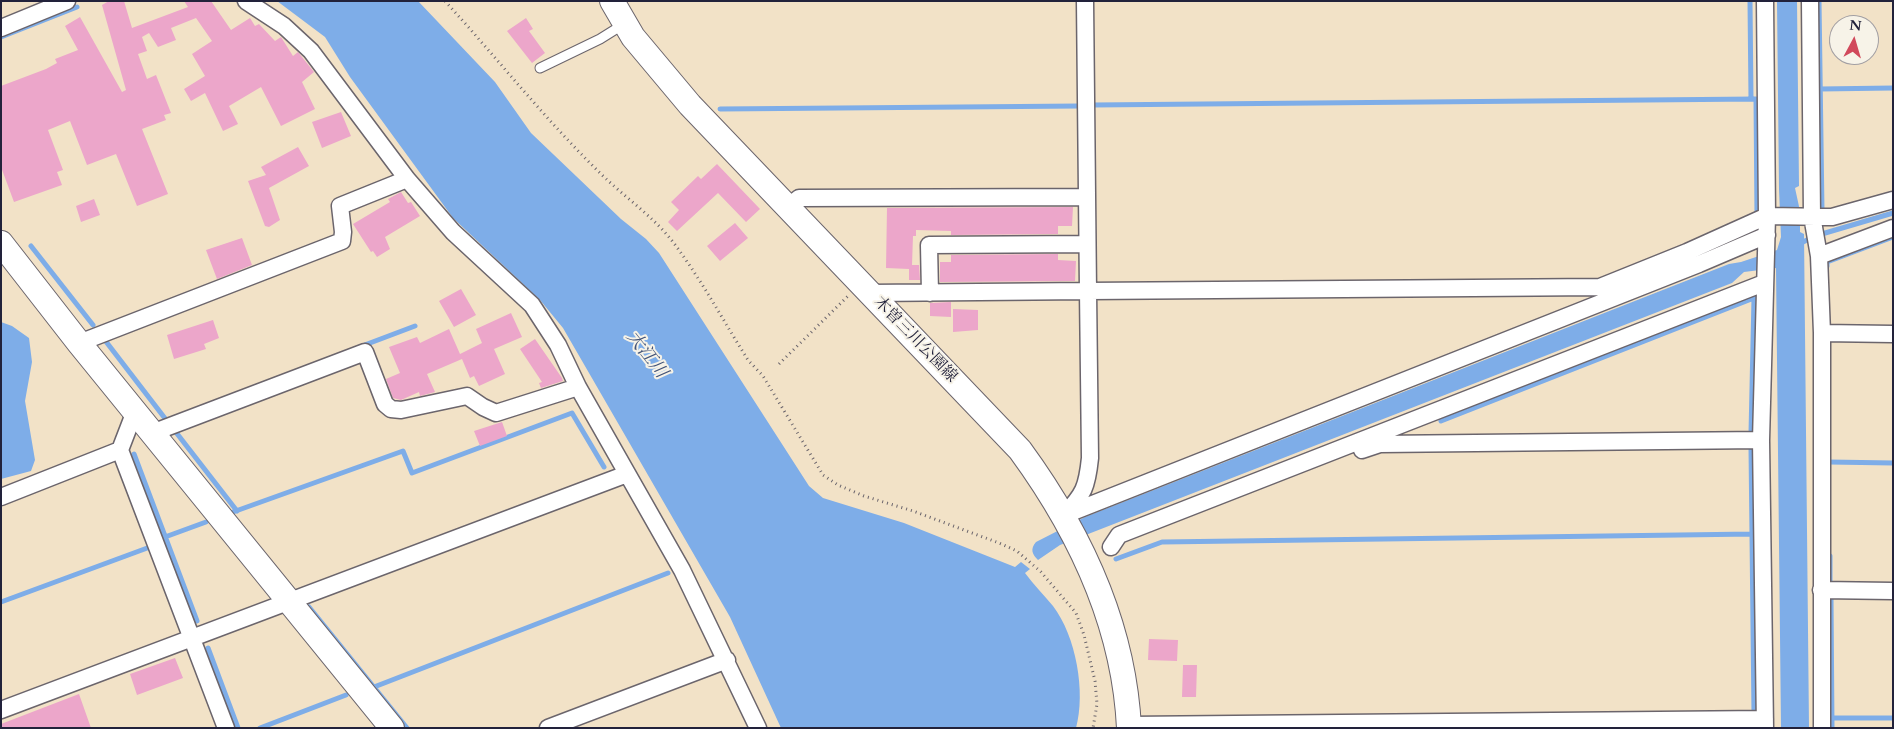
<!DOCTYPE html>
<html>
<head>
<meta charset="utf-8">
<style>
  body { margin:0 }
  #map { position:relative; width:1894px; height:729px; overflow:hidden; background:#f2e2c7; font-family:Cardo,serif }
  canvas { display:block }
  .frame { position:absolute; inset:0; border:2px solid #22223b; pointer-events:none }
  .north { position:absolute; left:1829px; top:15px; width:50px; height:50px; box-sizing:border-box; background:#f7f3e8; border:1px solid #a29fa3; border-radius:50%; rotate:6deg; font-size:14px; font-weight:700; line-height:20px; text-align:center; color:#22223b }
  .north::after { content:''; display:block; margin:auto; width:18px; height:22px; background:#d1495b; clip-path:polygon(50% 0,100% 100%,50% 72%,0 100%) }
</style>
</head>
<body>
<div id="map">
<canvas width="1894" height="729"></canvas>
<div class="frame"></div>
<div class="north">N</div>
</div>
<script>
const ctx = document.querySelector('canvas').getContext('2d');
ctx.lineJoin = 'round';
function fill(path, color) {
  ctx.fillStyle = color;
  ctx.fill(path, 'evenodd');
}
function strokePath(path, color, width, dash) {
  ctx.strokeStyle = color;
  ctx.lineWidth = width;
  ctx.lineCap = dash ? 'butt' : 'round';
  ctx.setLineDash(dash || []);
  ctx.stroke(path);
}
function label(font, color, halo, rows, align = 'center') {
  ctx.font = font + ' Cardo,"Noto Serif JP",serif';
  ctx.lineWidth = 4;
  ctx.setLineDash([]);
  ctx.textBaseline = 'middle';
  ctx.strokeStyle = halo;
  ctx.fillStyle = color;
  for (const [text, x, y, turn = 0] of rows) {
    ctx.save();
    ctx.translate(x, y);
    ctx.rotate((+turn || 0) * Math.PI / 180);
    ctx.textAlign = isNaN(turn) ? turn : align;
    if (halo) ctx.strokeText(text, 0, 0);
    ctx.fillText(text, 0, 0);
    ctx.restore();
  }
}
fill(new Path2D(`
  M277 1H418L495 82 531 133 621 219 646 239 659 253 809 486 823 498 904 523 1015 567 1021 562 1030 569 1025 573C1034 585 1044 595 1053 606 1076 636 1086 692 1076 728H781L730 617 563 328 540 300 453 218 350 77 325 37Z
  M1777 1H1797L1799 186 1795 188 1800 211V232L1804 234 1809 728H1781L1776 268 1744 272 1732 283 1060 545 1038 560C1032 554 1030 549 1036 542L1085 517 1729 264 1741 262 1777 250 1781 237 1779 189Z
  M1 322 12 326 29 338 32 362 25 401 35 460 31 471 1 479Z`), '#7eade8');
strokePath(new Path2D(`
  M1750 1 1751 99
  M1819 1 1822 211
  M1 37 77 7
  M1820 89 1893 88
  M1093 105 1756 99 1757 216
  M720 109 1079 106
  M1799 244 1815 236 1893 213
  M31 246 93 325
  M1827 266V262L1893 237
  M104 339 167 421
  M362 346 415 326
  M1441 421 1754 298 1751 433
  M175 431 237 511
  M1751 448 1754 714
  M134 454 197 621
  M1829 462 1893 463
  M233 512 403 451 412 473 572 413 604 467
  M165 537 206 522
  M1830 556V581
  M1116 559 1162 542 1753 534
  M1831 598 1832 728
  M1 602 150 547
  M309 607 407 728
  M208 648 238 728
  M374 687 668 573
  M1832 718H1893
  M260 728 346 695`), '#7eade8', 5);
fill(new Path2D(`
  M109 1H124L132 28 188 7 184 1H211L231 30 250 18 255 26 259 24 275 41 281 37 293 56 298 52 314 72 302 82 315 109 281 126 261 87 229 106 238 124 223 131 205 93 191 101 184 89 205 76 192 54 212 41 196 18 171 28 176 40 158 47 149 33 142 37 147 51 138 54 147 79 156 75 171 113 164 115 166 120 142 129 168 194 137 206 116 154 87 165 70 121 48 130 63 170 57 172 62 185 14 202 1 167V86L46 69 57 63 55 59 78 50 65 26 80 17 122 92 126 90 102 5Z
  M526 18 533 29 529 31 545 53 532 63 507 31Z
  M341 112 351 136 322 148 312 122Z
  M298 147 309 166 269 188 280 220 269 227 265 226 248 181 266 175 261 167Z
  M717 164 760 209 746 222 718 193 677 231 668 222 679 210 671 202 698 176 701 179Z
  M401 192 408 203 411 202 420 216 385 237 390 249 377 257 373 251 371 252 353 224 390 202 388 199Z
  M94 199 100 215 81 222 76 206Z
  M1073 207 1072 226H1058V234L951 235V231L916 230V236H913L912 265H919L920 280H909V269L886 268 887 208Z
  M735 223 748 238 720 261 707 246Z
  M242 238 252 265 217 279 206 250Z
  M1058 254V260L1076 261 1075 281 940 282V262H951V255Z
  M461 289 476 315 454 327 439 301Z
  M951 302V317L930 316V303Z
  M953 309 978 310V330L953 332Z
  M511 313 522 337 494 349 505 374 479 386 474 376 470 378 462 359 427 374 435 392 420 396 419 392 401 400 393 398 386 379 400 373 389 347 417 337 420 343 449 329 460 354 482 343 476 329Z
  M213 320 219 338 204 344 206 349 174 359 167 335Z
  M535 339 562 378 563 381 541 388 539 383 542 382 520 349Z
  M502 422 507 436 480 446 474 431Z
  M1149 639 1178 640 1177 661 1148 660Z
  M175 658 183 678 137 695 130 674Z
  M1183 665H1197L1196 697H1182Z
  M79 694 91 728H1V724Z`), '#eca6ca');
const lane = new Path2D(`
  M540 68 600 39 624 24`);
const street = new Path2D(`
  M246 1 284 26 311 51 407 179 453 232 532 305 558 345 578 387 682 570 758 728
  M1810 1 1812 216 1819 256 1822 333V728
  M1 28 67 1
  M788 207 799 198 1087 197
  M1819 256 1893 228
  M870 293 1088 291 1085 1
  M930 293 929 245 1087 244
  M1822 333 1893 334
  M79 343 342 241 343 232 340 206 407 179
  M135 411 120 450 226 728
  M152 433 365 352 385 404 391 409 401 410 467 396 483 407 496 413 578 387
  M1362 450 1380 444 1761 440
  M1 497 120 450
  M1070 513 1699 264 1767 235
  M1064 515C1084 494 1087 487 1090 458L1088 291 1600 287 1687 252 1767 216 1765 1
  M1111 547 1119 535 1764 283
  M1821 590 1893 591
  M1 710 627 474
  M1129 725 1765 719
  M548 728 727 660
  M1765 728 1761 440 1767 216 1832 217 1893 200`);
const secondary = new Path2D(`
  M612 1 633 37 690 105 1020 450C1080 532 1124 624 1129 728
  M1 243 79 343 392 728`);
strokePath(lane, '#6b656c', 11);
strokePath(street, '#6b656c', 19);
strokePath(secondary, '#6b656c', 26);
strokePath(new Path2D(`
  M445 1C497 58 544 118 599 172 623 196 653 216 673 242 701 279 724 322 748 360L763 376 823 475 838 485 864 496 913 511 999 543 1017 551 1041 572 1076 613 1084 635 1095 681 1097 704 1093 728
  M779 364 848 296`), '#6b656c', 3, [1, 4]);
strokePath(lane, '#fff', 9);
strokePath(street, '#fff', 16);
strokePath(secondary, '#fff', 24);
label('16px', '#22223b', '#f7f3e8', [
  ["木曽三川公園線",915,340,46]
]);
label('italic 18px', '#425378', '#f7f3e8', [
  ["大江川",646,355,52]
]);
</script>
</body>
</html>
